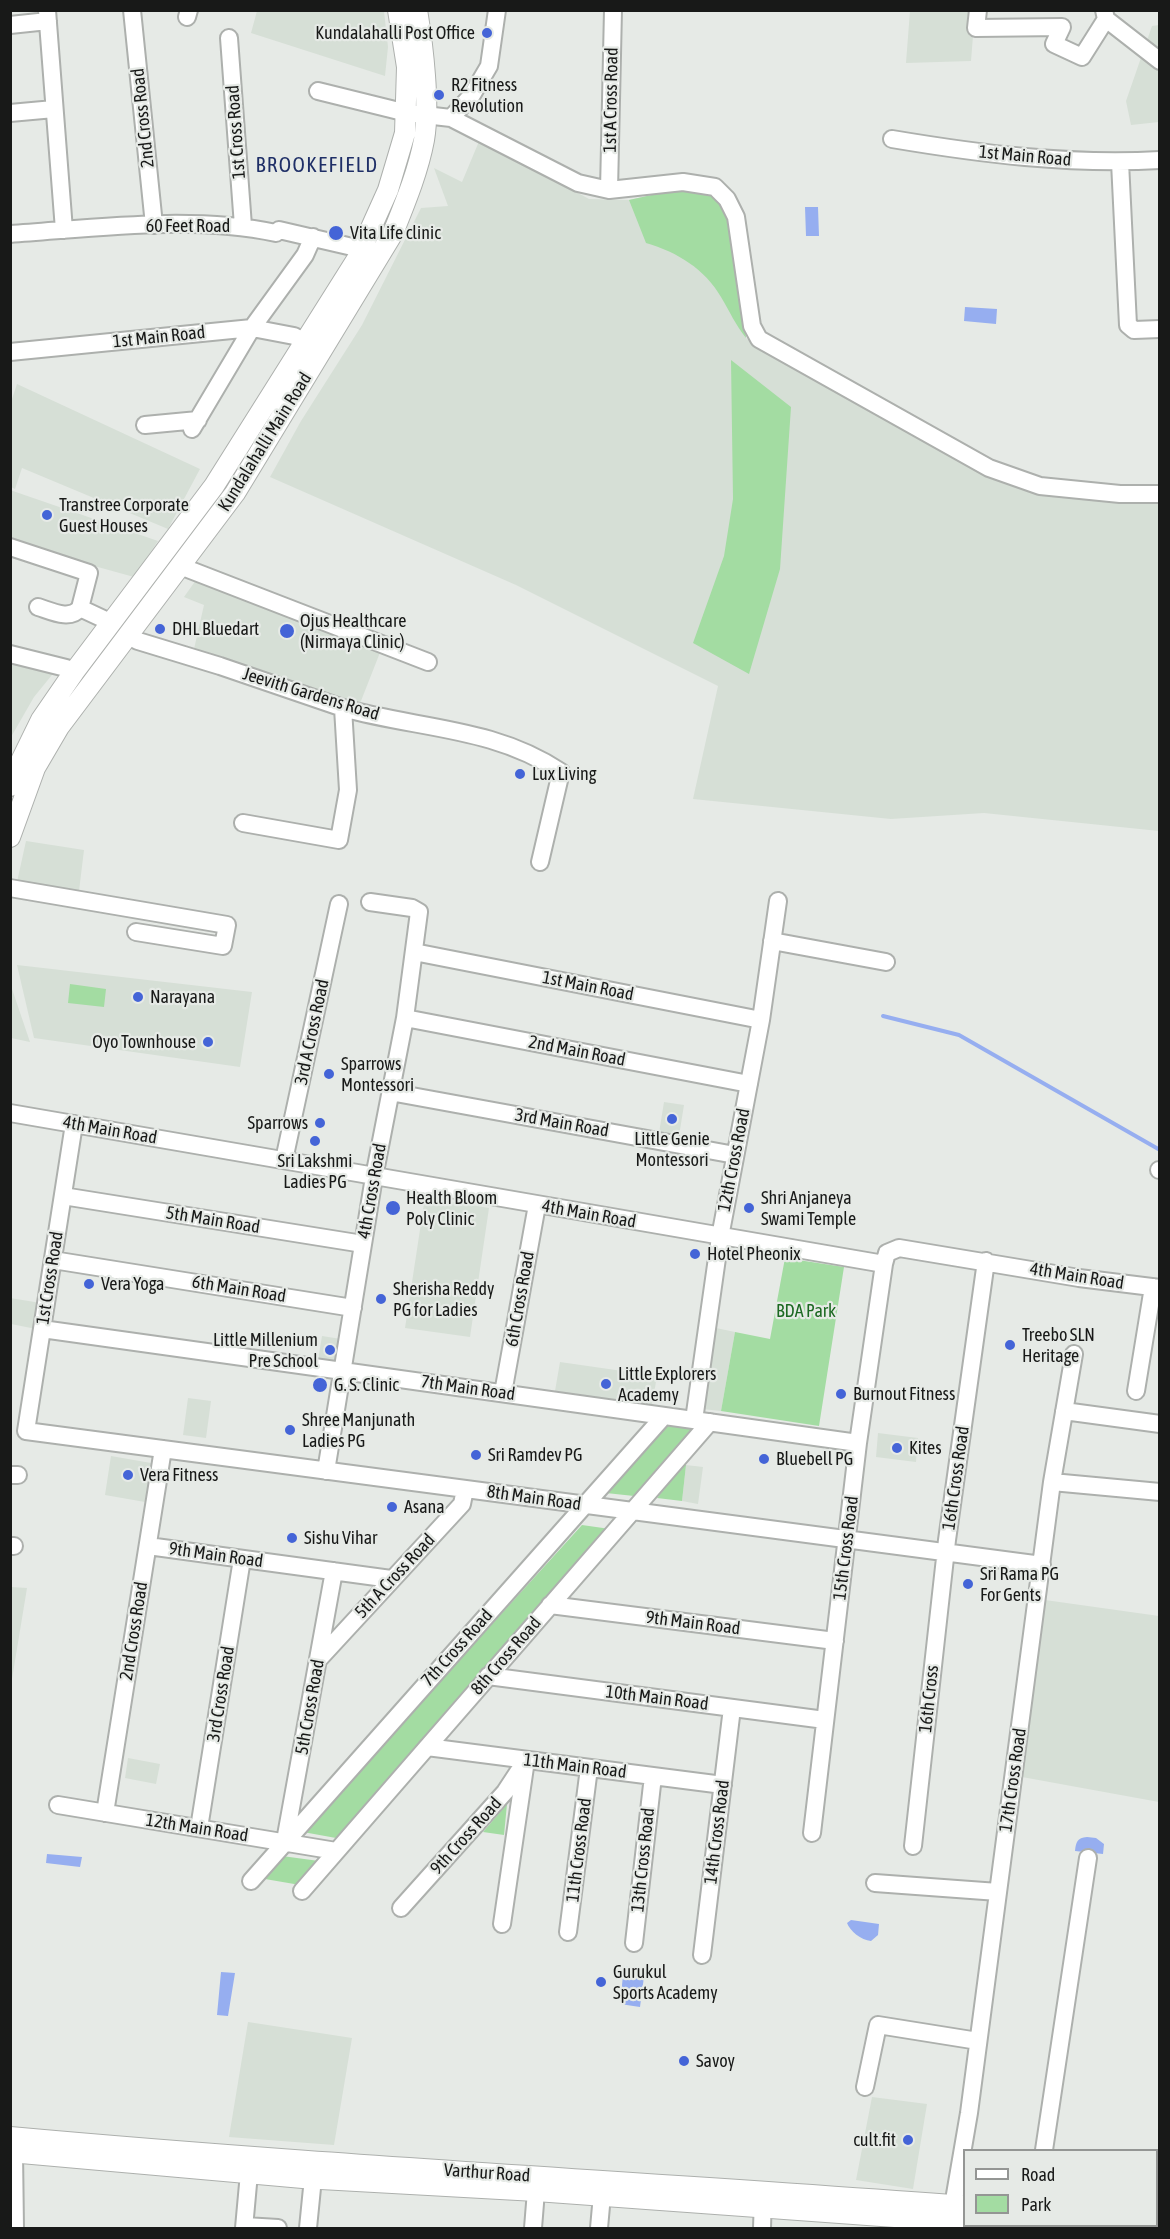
<!DOCTYPE html>
<html>
<head>
<meta charset="utf-8">
<style>
  body { margin:0 }
  #map { position:relative; width:1170px; height:2239px; overflow:hidden; background:#e6eae6; font-family:"Asap Condensed",sans-serif }
  canvas { display:block }
  .frame { position:absolute; inset:0; border:12px solid #181918; pointer-events:none }
  .legend { position:absolute; left:963px; top:2149px; width:195px; height:78px; box-sizing:border-box; background:#e6eae6; border:2px solid #949694; margin:0; padding:8px 10px; list-style:none; font-size:18px; color:#181918 }
  .legend li { display:flex; align-items:center; gap:12px; height:30px }
  .legend b { width:30px; border:2px solid #949694 }
</style>
</head>
<body>
<div id="map">
<canvas width="1170" height="2239"></canvas>
<div class="frame"></div>
<ul class="legend">
<li><b style="height:8px;background:#fff"></b>Road</li>
<li><b style="height:16px;background:#a3dca2"></b>Park</li>
</ul>
</div>
<script>
const ctx = document.querySelector('canvas').getContext('2d');
ctx.lineJoin = 'round';
function fill(path, color) {
  ctx.fillStyle = color;
  ctx.fill(path, 'evenodd');
}
function strokePath(path, color, width, dash) {
  ctx.strokeStyle = color;
  ctx.lineWidth = width;
  ctx.lineCap = dash ? 'butt' : 'round';
  ctx.setLineDash(dash || []);
  ctx.stroke(path);
}
function label(font, color, halo, rows, align = 'center') {
  ctx.font = font + ' "Asap Condensed",sans-serif';
  ctx.lineWidth = 4.5;
  ctx.setLineDash([]);
  ctx.textBaseline = 'middle';
  ctx.strokeStyle = halo;
  ctx.fillStyle = color;
  for (const [text, x, y, turn = 0] of rows) {
    ctx.save();
    ctx.translate(x, y);
    ctx.rotate((+turn || 0) * Math.PI / 180);
    ctx.textAlign = isNaN(turn) ? turn : align;
    if (halo) ctx.strokeText(text, 0, 0);
    ctx.fillText(text, 0, 0);
    ctx.restore();
  }
}
fill(new Path2D(`
  M257 11H384L388 47 385 76 251 33Z
  M910 11H975L971 61 906 63Z
  M1159 25V122L1131 125 1126 101 1152 26Z
  M480 139 589 199 629 200 683 188 733 219 746 338 758 348 989 477 1029 490 1159 501V831L984 813 891 819 693 799 718 686 516 585 270 477 301 421 362 325 421 208 448 206 434 168 462 182Z
  M17 384 200 469 168 529 22 468 15 489 11 487V402Z
  M10 490 158 541 134 577 11 543Z
  M196 580 381 650 359 706 194 649 204 605 184 597Z
  M11 660 56 670 34 697 11 737Z
  M26 841 84 850 79 891 17 882Z
  M17 965 252 992 240 1067 34 1038Z
  M10 986H11L30 1042 11 1038Z
  M664 1102 684 1105 679 1136 659 1133Z
  M425 1197 489 1208 470 1337 405 1328Z
  M10 1298 41 1303 36 1329 11 1324Z
  M716 1328 735 1332 721 1411 702 1409Z
  M322 1336 341 1339 337 1363 318 1360Z
  M560 1362 657 1376 652 1405 555 1391Z
  M188 1398 211 1401 206 1438 183 1435Z
  M878 1433 918 1438 916 1462 876 1457Z
  M111 1456 151 1463 145 1502 105 1495Z
  M686 1465 703 1467 698 1504 682 1501Z
  M11 1587 27 1588 11 1685 10 1587Z
  M1045 1600 1159 1616V1802L1022 1777Z
  M128 1758 160 1764 156 1784 125 1778Z
  M248 2022 352 2038 334 2145 229 2137Z
  M872 2097 927 2104 913 2189 856 2180Z`), '#d6dfd6');
fill(new Path2D(`
  M683 188 696 190 716 197 733 221 746 338C735 324 730 312 721 297 705 269 677 252 646 243L629 200Z
  M731 360 791 407 780 569 749 674 693 643 724 556 733 499Z
  M70 984 106 989 104 1007 68 1003Z
  M785 1258 844 1267 819 1426 721 1411 735 1332 770 1339Z
  M665 1425 694 1429 634 1496 606 1493Z
  M683 1465H686L682 1501 657 1498Z
  M582 1525 610 1529 336 1838 303 1832Z
  M507 1804 504 1835 483 1832Z
  M282 1856 319 1861 300 1885 265 1879Z`), '#a3dca2');
fill(new Path2D(`
  M805 207H818L819 236H806Z
  M965 307 997 309 996 324 964 321Z
  M1087 1837 1096 1838 1104 1844 1103 1854 1075 1851C1076 1842 1077 1838 1087 1837Z
  M47 1854 82 1857 80 1867 46 1863Z
  M851 1920 879 1924 878 1935 871 1941C861 1940 850 1931 847 1923Z
  M624 1966 645 1969 640 2007 620 2004Z
  M221 1972 235 1973 228 2016 217 2015Z`), '#96aef0');
strokePath(new Path2D(`
  M883 1016 959 1035 1160 1150`), '#96aef0', 4);
const minor = new Path2D(`
  M47 10 64 230
  M132 10 154 225
  M978 10 976 28 1062 27 1054 44 1082 57 1106 19
  M1104 10 1106 19 1160 61
  M187 17 189 10
  M10 25 48 21
  M229 38 243 226
  M318 91 407 113 451 118 578 183 609 190 683 182 715 187 727 199 736 217 752 326 759 339 989 468 1040 486 1120 494H1160
  M10 113 54 109
  M451 118 472 95 489 66 497 10
  M892 139C981 154 1069 165 1160 160
  M1120 162 1128 325 1134 330 1160 329
  M609 190 613 10
  M10 234C97 228 190 215 276 233L279 230 361 249
  M10 352 252 328 294 336 305 342
  M145 425 198 420
  M192 429 252 328 305 255 313 237
  M10 547 89 573 80 608C70 621 51 611 38 607
  M180 566 428 662
  M80 608 112 623
  M128 636 138 641 220 666 343 708C418 729 494 727 561 772L540 862
  M10 654 66 668 74 672
  M243 823 339 840 348 790 343 708
  M10 888 227 925 223 946 136 932
  M772 941 886 962
  M414 952 761 1020
  M405 1018 749 1084
  M390 1092 735 1155
  M10 1113 884 1264
  M74 1124 26 1431 1042 1565
  M284 1160 339 904
  M1159 1170H1160
  M63 1196 363 1244
  M53 1260 353 1308
  M42 1329 858 1443
  M1136 1391 1153 1287
  M503 1393 537 1205
  M1064 1411 1160 1424
  M694 1420 720 1237 761 1020 778 901
  M326 1471 374 1177 405 1018 419 912 412 908 370 902
  M10 1475H18
  M1052 1482 1160 1492
  M10 1546H14
  M148 1546 391 1579
  M550 1605 835 1641
  M319 1659 462 1504 465 1489
  M488 1676 825 1720
  M427 1747 723 1785
  M58 1805 336 1851
  M105 1813 163 1449
  M199 1828 242 1559
  M812 1833 858 1443 884 1264 887 1253 899 1248 1079 1278 1160 1288
  M285 1841 334 1571
  M913 1846 947 1540 986 1261
  M251 1881 664 1416
  M875 1883 998 1892
  M302 1891 710 1422
  M401 1908 505 1792 526 1760
  M502 1924 525 1767
  M568 1932 589 1768
  M634 1943 653 1776
  M702 1955 732 1708
  M865 2087 878 2025 978 2041
  M1044 2150 1088 1858
  M14 2152 15 2228
  M953 2206 969 2113 1052 1482 1074 1354
  M245 2226 278 2228
  M244 2228 248 2184 250 2174
  M308 2228 313 2178
  M533 2228 536 2191
  M599 2228 602 2195
  M762 2228 763 2196`);
const major = new Path2D(`
  M10 786 18 767 41 720 74 672 214 486 357 259 388 190 405 133 407 67 398 10
  M10 837 35 768 59 727 235 493 393 233C405 203 418 172 424 140 430 106 423 46 417 10
  M10 2137C328 2166 647 2182 964 2206
  M10 2152 303 2178 536 2191 964 2222
  M1156 2220H1160
  M1006 2226 1042 2228`);
strokePath(minor, '#adb0ad', 20);
strokePath(major, '#adb0ad', 22);
strokePath(minor, '#fff', 16);
strokePath(major, '#fff', 20);
for (const [x, y, r, color] of [
  [487,33,6,"#4464d7"],
  [439,95,6,"#4464d7"],
  [336,233,8,"#4464d7"],
  [47,515,6,"#4464d7"],
  [160,629,6,"#4464d7"],
  [287,631,8,"#4464d7"],
  [520,774,6,"#4464d7"],
  [138,997,6,"#4464d7"],
  [208,1042,6,"#4464d7"],
  [329,1074,6,"#4464d7"],
  [672,1119,6,"#4464d7"],
  [320,1123,6,"#4464d7"],
  [315,1141,6,"#4464d7"],
  [393,1208,8,"#4464d7"],
  [749,1208,6,"#4464d7"],
  [695,1254,6,"#4464d7"],
  [89,1284,6,"#4464d7"],
  [381,1299,6,"#4464d7"],
  [1010,1345,6,"#4464d7"],
  [330,1350,6,"#4464d7"],
  [606,1384,6,"#4464d7"],
  [320,1385,8,"#4464d7"],
  [841,1394,6,"#4464d7"],
  [290,1430,6,"#4464d7"],
  [897,1448,6,"#4464d7"],
  [476,1455,6,"#4464d7"],
  [764,1459,6,"#4464d7"],
  [128,1475,6,"#4464d7"],
  [392,1507,6,"#4464d7"],
  [292,1538,6,"#4464d7"],
  [968,1584,6,"#4464d7"],
  [601,1982,6,"#4464d7"],
  [684,2061,6,"#4464d7"],
  [908,2140,6,"#4464d7"]
]) {
  const dot = new Path2D();
  dot.arc(x, y, r, 0, 2 * Math.PI);
  ctx.fillStyle = color;
  ctx.fill(dot);
  strokePath(dot, '#e6eae6', 2);
}
label('18px', '#181918', '#e6eae6', [
  ["Kundalahalli Post Office",475,33,"right"],
  ["R2 Fitness",451,85],
  ["Revolution",451,106],
  ["Vita Life clinic",350,233],
  ["Transtree Corporate",59,505],
  ["Guest Houses",59,526],
  ["Ojus Healthcare",300,621],
  ["(Nirmaya Clinic)",300,642],
  ["DHL Bluedart",172,629],
  ["Lux Living",532,774],
  ["Narayana",150,997],
  ["Oyo Townhouse",196,1042,"right"],
  ["Sparrows",341,1064],
  ["Montessori",341,1085],
  ["Sparrows",308,1123,"right"],
  ["Little Genie",672,1139,"center"],
  ["Montessori",672,1160,"center"],
  ["Sri Lakshmi",315,1161,"center"],
  ["Ladies PG",315,1182,"center"],
  ["Health Bloom",406,1198],
  ["Poly Clinic",406,1219],
  ["Shri Anjaneya",761,1198],
  ["Swami Temple",761,1219],
  ["Hotel Pheonix",707,1254],
  ["Vera Yoga",101,1284],
  ["Sherisha Reddy",393,1289],
  ["PG for Ladies",393,1310],
  ["Treebo SLN",1022,1335],
  ["Heritage",1022,1356],
  ["Little Millenium",318,1340,"right"],
  ["Pre School",318,1361,"right"],
  ["Little Explorers",618,1374],
  ["Academy",618,1395],
  ["G. S. Clinic",334,1385],
  ["Burnout Fitness",853,1394],
  ["Shree Manjunath",302,1420],
  ["Ladies PG",302,1441],
  ["Kites",909,1448],
  ["Sri Ramdev PG",488,1455],
  ["Bluebell PG",776,1459],
  ["Vera Fitness",140,1475],
  ["Asana",404,1507],
  ["Sishu Vihar",304,1538],
  ["Sri Rama PG",980,1574],
  ["For Gents",980,1595],
  ["Gurukul",613,1972],
  ["Sports Academy",613,1993],
  ["Savoy",696,2061],
  ["cult.fit",896,2140,"right"]
], 'left');
label('18px', '#181918', '#e6eae6', [
  ["1st A Cross Road",611,100,-89],
  ["2nd Cross Road",143,118,-96],
  ["1st Cross Road",236,132,-94],
  ["1st Main Road",1025,156,5],
  ["60 Feet Road",188,226],
  ["1st Main Road",159,337,-6],
  ["Kundalahalli Main Road",265,442,-58],
  ["Jeevith Gardens Road",311,694,17],
  ["1st Main Road",588,986,11],
  ["3rd A Cross Road",312,1032,-78],
  ["2nd Main Road",577,1051,11],
  ["3rd Main Road",562,1123,10],
  ["4th Main Road",110,1130,10],
  ["12th Cross Road",734,1160,-79],
  ["4th Cross Road",372,1191,-80],
  ["4th Main Road",589,1214,10],
  ["5th Main Road",213,1220,9],
  ["4th Main Road",1077,1276,9],
  ["1st Cross Road",50,1278,-81],
  ["6th Main Road",239,1289,9],
  ["6th Cross Road",520,1299,-80],
  ["7th Main Road",468,1388,8],
  ["16th Cross Road",956,1478,-82],
  ["8th Main Road",534,1498,8],
  ["15th Cross Road",846,1548,-83],
  ["9th Main Road",216,1555,8],
  ["5th A Cross Road",395,1576,-47],
  ["9th Main Road",693,1623,7],
  ["2nd Cross Road",134,1631,-81],
  ["7th Cross Road",457,1648,-48],
  ["8th Cross Road",506,1656,-49],
  ["3rd Cross Road",221,1694,-81],
  ["10th Main Road",657,1698,7],
  ["16th Cross",929,1699,-84],
  ["5th Cross Road",310,1707,-80],
  ["11th Main Road",575,1766,7],
  ["17th Cross Road",1013,1780,-82],
  ["12th Main Road",197,1828,9],
  ["14th Cross Road",717,1832,-83],
  ["9th Cross Road",466,1836,-48],
  ["11th Cross Road",579,1850,-83],
  ["13th Cross Road",643,1860,-84],
  ["Varthur Road",487,2173,4]
]);
label('18px', '#1c6922', '#e6eae6', [
  ["BDA Park",806,1311]
]);
ctx.letterSpacing = '1.5px';
label('21px', '#1f2f67', '#e6eae6', [
  ["BROOKEFIELD",317,165]
]);
ctx.letterSpacing = '0px';
</script>
</body>
</html>
